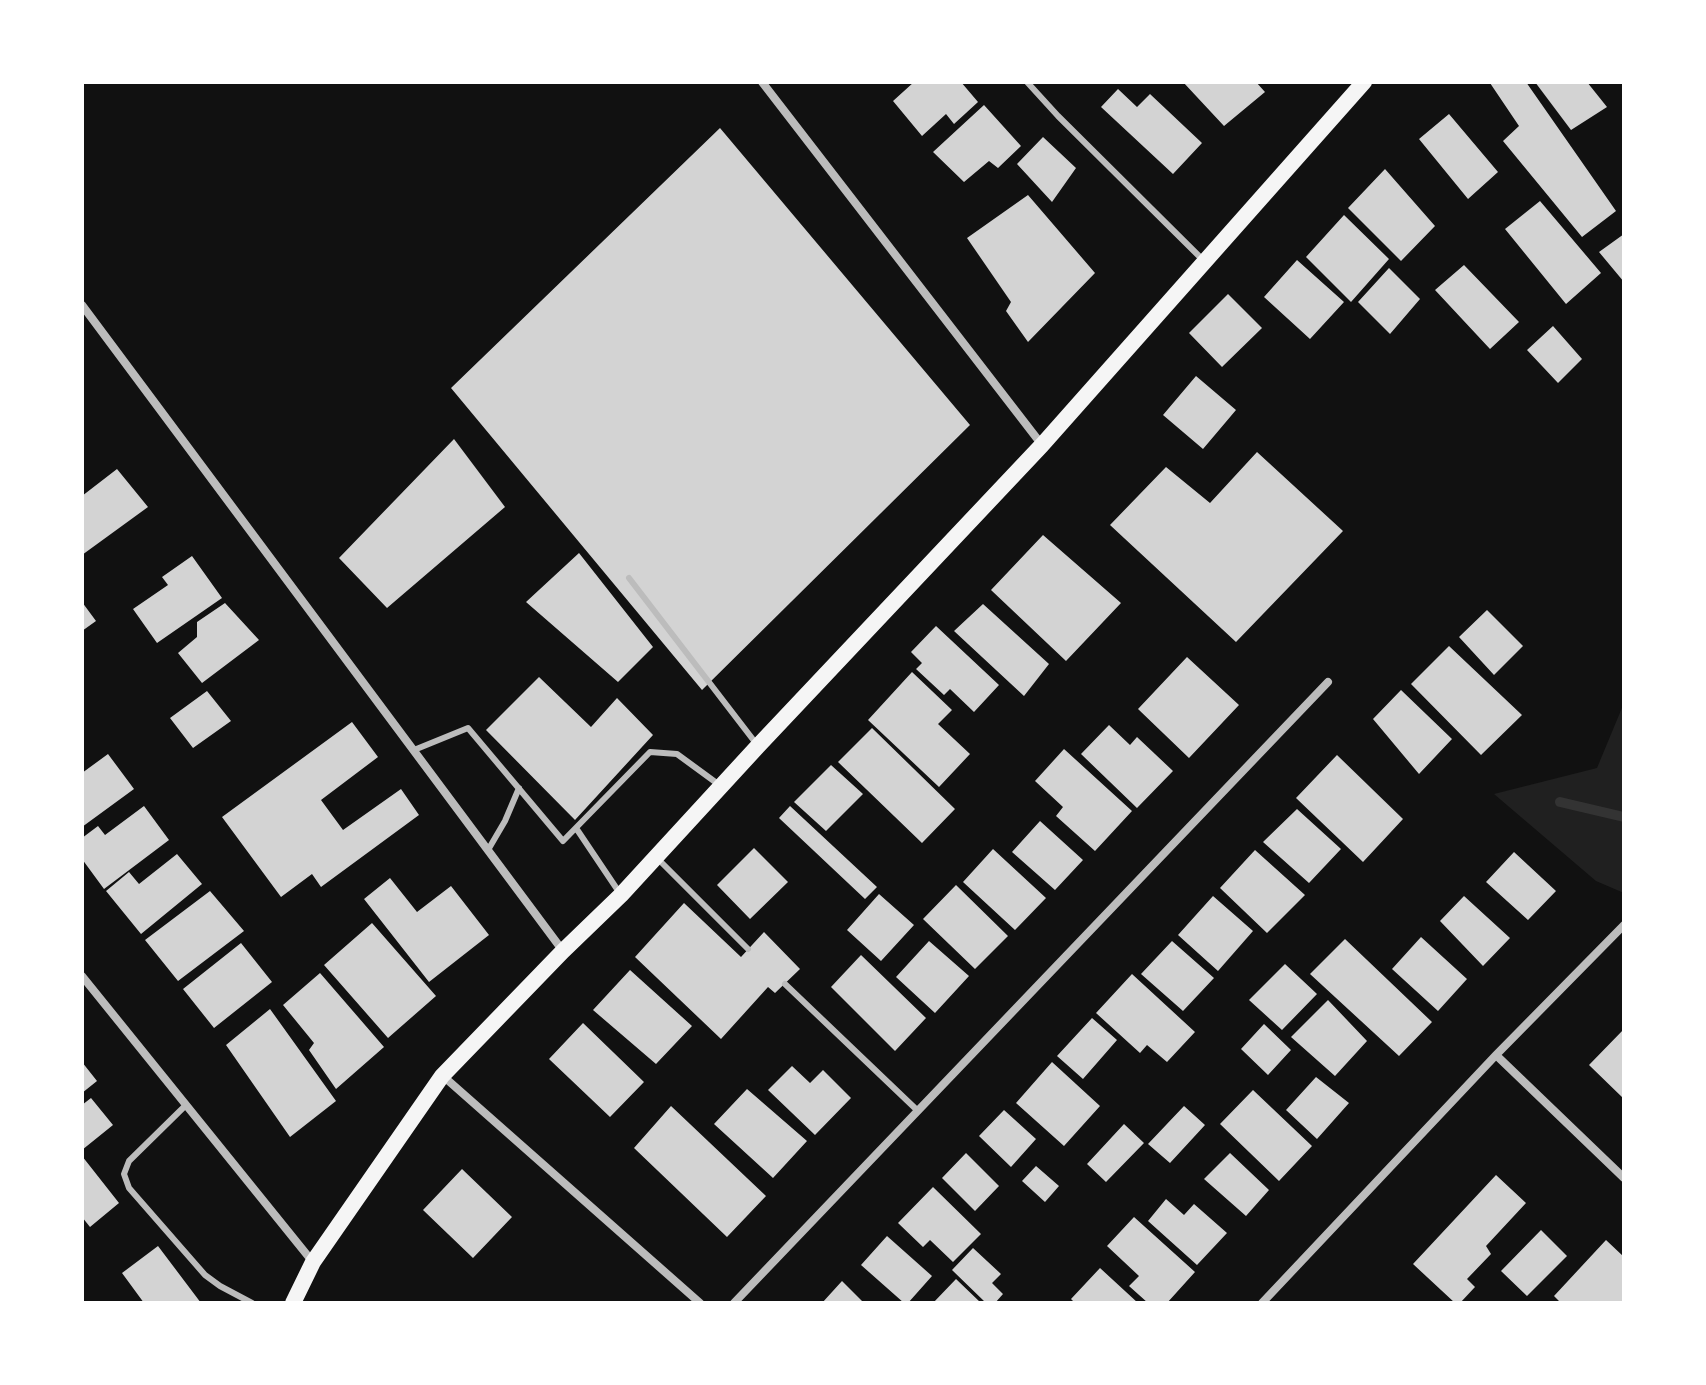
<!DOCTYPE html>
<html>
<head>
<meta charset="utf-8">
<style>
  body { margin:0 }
  #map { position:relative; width:1706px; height:1385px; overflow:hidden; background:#111; font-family:Manrope,sans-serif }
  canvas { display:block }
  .frame { position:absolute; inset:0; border:84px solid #fff; pointer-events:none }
</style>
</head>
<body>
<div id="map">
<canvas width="1706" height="1385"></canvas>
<div class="frame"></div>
</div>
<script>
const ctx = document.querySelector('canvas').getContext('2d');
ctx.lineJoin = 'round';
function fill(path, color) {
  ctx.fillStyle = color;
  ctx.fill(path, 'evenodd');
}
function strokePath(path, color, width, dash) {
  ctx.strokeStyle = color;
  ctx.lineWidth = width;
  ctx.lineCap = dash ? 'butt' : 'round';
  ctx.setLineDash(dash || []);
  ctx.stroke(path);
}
fill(new Path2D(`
  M1624 703V893L1596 881 1494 794 1597 768Z`), '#202020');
strokePath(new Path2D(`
  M1560 802 1624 817`), '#333', 10);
fill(new Path2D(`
  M914 82H961L978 102 954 124 946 114 922 136 893 101Z
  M1183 82H1256L1265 92 1224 126Z
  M1491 82H1526L1616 211 1582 237 1503 141 1519 126 1490 83Z
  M1535 82H1587L1607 107 1571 130Z
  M1118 89 1137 107 1150 94 1202 143 1173 174 1101 107Z
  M984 105 1021 146 998 168 989 161 964 182 933 152Z
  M1449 114 1498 172 1468 199 1419 139Z
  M720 128 970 425 702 690 451 388Z
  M1043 137 1076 168 1052 202 1017 164Z
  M1385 169 1435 226 1401 261 1348 208Z
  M1028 195 1095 273 1028 342 1006 311 1011 302 967 238Z
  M1540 201 1601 273 1566 304 1505 229Z
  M1344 215 1389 259 1351 302 1306 257Z
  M1624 234V282L1599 252Z
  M1297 260 1344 302 1310 339 1264 297Z
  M1464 265 1519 322 1490 349 1435 290Z
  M1389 268 1420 299 1390 334 1358 302Z
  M1228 294 1262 328 1222 367 1189 333Z
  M1553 326 1582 359 1558 383 1527 350Z
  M1196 376 1236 410 1203 449 1163 415Z
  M454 439 505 507 387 608 339 558Z
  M1257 452 1343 531 1236 642 1110 525 1166 467 1210 503Z
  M117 469 148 507 82 555V496Z
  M1043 535 1121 603 1066 661 991 590Z
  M579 553 653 647 618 682 526 602Z
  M192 556 222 598 157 643 133 609 168 585 162 577Z
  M82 602 96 621 82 631Z
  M225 603 259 640 202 683 178 653 197 637V622Z
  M983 604 1049 664 1024 696 954 631Z
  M1487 610 1523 646 1494 675 1459 637Z
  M936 626 999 685 974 712 950 689 944 695 916 669 922 663 911 652Z
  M1449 646 1522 715 1481 755 1411 684Z
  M1187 657 1239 705 1189 758 1138 709Z
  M912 672 952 710 938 724 970 754 939 787 868 720Z
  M539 677 591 727 617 698 653 735 575 820 486 730Z
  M1401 690 1452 739 1419 774 1373 719Z
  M207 691 231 721 193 748 170 718Z
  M352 722 378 757 321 800 343 830 401 789 419 815 321 887 312 874 281 897 222 817Z
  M1109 725 1130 745 1137 737 1173 771 1137 808 1081 754Z
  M872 728 955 809 922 843 838 762Z
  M1064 749 1132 811 1095 851 1056 816 1063 807 1035 781Z
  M108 754 134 789 82 827V773Z
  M1337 755 1403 819 1363 862 1296 798Z
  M831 765 863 794 826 831 794 802Z
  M144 806 169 840 104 889 82 859V838L98 826 105 835Z
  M790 806 877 887 865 899 779 818Z
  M1297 809 1341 849 1309 883 1263 842Z
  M1040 821 1083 860 1055 890 1012 852Z
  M754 848 788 882 750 919 717 885Z
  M993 849 1046 898 1015 930 963 882Z
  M1255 850 1305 895 1267 933 1220 888Z
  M1514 852 1556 891 1528 920 1486 882Z
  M177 854 202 884 141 934 106 891 129 872 139 884Z
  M390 878 417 912 451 886 489 935 429 982 364 899Z
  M956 885 1008 936 975 969 923 919Z
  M210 891 244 931 178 981 145 940Z
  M879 894 914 925 881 961 847 930Z
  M1213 896 1253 931 1218 971 1178 935Z
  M1464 896 1510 938 1483 966 1440 921Z
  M684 903 741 957 764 932 800 969 775 993 768 987 721 1039 635 957Z
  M372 923 436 996 388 1038 324 965Z
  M1421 937 1467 979 1438 1011 1392 969Z
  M1345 939 1432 1022 1399 1056 1310 974Z
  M929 941 969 976 935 1013 896 977Z
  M1172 941 1214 978 1183 1011 1141 974Z
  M241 943 272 982 214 1028 183 989Z
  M861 955 926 1018 895 1051 831 987Z
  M1285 964 1317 994 1282 1030 1249 1000Z
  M630 970 692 1026 656 1064 593 1010Z
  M320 973 384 1047 336 1089 309 1050 314 1043 283 1005Z
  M1132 974 1195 1032 1167 1062 1147 1045 1140 1053 1096 1013Z
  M1328 1000 1367 1041 1335 1076 1291 1037Z
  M270 1009 336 1101 290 1137 226 1045Z
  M1092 1018 1117 1040 1083 1079 1057 1056Z
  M583 1023 644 1082 610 1117 549 1059Z
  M1264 1024 1291 1050 1268 1075 1241 1049Z
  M1624 1029V1099L1589 1065Z
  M82 1062 97 1081 82 1093Z
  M1052 1062 1100 1106 1064 1146 1016 1103Z
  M792 1066 810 1083 823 1070 851 1098 815 1135 768 1090Z
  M1316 1077 1349 1103 1317 1139 1286 1110Z
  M747 1089 807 1141 773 1178 714 1124Z
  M1253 1090 1312 1146 1279 1181 1220 1124Z
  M91 1098 113 1125 82 1150V1105Z
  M671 1106 766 1196 727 1237 634 1148Z
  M1184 1106 1205 1125 1170 1163 1148 1144Z
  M1004 1110 1036 1139 1011 1167 979 1136Z
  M1124 1124 1144 1143 1106 1182 1087 1164Z
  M966 1153 999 1186 975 1211 942 1178Z
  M1230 1153 1269 1190 1246 1216 1204 1179Z
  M82 1156 119 1203 90 1227 82 1217Z
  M1036 1166 1059 1186 1045 1202 1022 1181Z
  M462 1169 512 1217 473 1258 423 1210Z
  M1496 1175 1526 1203 1486 1246 1491 1254 1467 1279 1475 1287 1460 1303H1455L1413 1264Z
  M933 1187 981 1234 953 1262 930 1240 923 1247 898 1223Z
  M1166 1199 1184 1215 1194 1204 1227 1233 1197 1265 1148 1221Z
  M1134 1217 1195 1272 1167 1303H1148L1129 1286 1139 1276 1107 1246Z
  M1541 1230 1567 1256 1527 1296 1501 1271Z
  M887 1236 932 1276 908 1303H904L861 1265Z
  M1606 1240 1624 1257V1303H1561L1554 1296Z
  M158 1246 201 1303H144L122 1273Z
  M973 1248 1001 1274 992 1283 1003 1294 995 1303H986L952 1270Z
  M1100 1268 1138 1303H1075L1071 1299Z
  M956 1279 981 1303H933Z
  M842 1281 864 1303H822Z`), '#d3d3d3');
strokePath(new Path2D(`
  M1027 82 1058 116 1204 261
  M629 578 758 746
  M414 750 468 728 563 841 650 752 677 754 718 784
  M576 828 621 895
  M488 850 505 821 519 788
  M658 859 748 949
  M785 984 918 1111
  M186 1105 129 1161 124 1174 129 1188 205 1275 220 1286 252 1303`), '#bcbcbc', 6);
strokePath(new Path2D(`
  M762 82 1042 445
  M82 305 563 951
  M82 976 312 1261
  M1496 1055 1624 1178
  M443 1076 700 1303
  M734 1303 1328 682
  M1262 1303 1496 1055 1624 925`), '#bcbcbc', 8);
strokePath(new Path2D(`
  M293 1303 313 1262 442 1076 563 951 621 895 758 746 1042 445 1364 82`), '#f5f5f5', 16);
</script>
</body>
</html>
